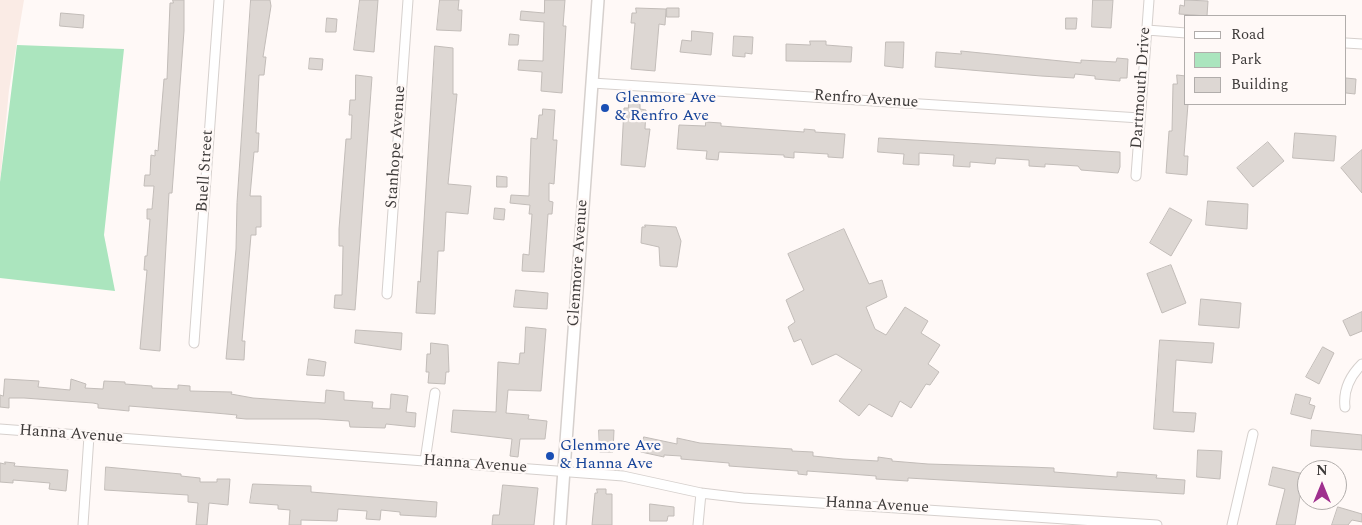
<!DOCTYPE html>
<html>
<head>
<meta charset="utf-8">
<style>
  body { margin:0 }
  #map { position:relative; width:1362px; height:525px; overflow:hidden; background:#fff9f7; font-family:Spectral,serif }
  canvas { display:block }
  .legend { position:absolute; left:1184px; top:15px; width:162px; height:90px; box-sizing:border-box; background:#fff9f7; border:1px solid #b1adab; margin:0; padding:6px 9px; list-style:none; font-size:15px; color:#3d3a39 }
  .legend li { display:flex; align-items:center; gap:10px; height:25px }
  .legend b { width:25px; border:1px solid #b1adab }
  .north { position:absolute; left:1297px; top:460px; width:50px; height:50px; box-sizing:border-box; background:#fff9f7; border:1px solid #b1adab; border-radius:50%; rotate:0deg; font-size:14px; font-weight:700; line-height:20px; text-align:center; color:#3d3a39 }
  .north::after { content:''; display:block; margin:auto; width:18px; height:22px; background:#9f308e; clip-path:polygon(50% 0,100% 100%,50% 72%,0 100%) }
</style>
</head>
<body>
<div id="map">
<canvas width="1362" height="525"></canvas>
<ul class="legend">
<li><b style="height:6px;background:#fff"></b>Road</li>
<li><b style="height:14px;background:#abe5be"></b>Park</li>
<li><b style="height:14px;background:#ddd7d3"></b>Building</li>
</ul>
<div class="north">N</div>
</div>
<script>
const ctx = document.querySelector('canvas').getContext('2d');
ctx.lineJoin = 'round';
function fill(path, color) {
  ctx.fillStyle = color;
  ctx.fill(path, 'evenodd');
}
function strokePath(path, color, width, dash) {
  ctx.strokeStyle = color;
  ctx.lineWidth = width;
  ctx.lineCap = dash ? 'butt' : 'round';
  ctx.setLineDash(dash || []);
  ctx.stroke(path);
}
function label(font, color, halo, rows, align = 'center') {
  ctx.font = font + ' Spectral,serif';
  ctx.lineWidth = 4.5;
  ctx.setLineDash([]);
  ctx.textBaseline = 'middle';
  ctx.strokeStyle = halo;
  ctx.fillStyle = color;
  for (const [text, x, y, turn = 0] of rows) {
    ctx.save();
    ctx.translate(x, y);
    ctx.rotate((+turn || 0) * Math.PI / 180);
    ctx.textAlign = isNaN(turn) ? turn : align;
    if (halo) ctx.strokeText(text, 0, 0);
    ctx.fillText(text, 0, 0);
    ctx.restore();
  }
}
fill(new Path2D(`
  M0 0H24L9 90 0 182Z`), '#faebe5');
fill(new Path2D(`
  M17 45 124 49 104 235 115 291 0 278V182Z`), '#abe5be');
const building = new Path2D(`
  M173 0H184V31L172 193H169L160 351 140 349 147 270H144L145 256H147L150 219H147V209H152L154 186H144L145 175H150L151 155 155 156V150L158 151 164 79H167L170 3H173Z
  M251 0H270L271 6 263 57H266L264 75H259L256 133H259L258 152H254L250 196H261V227H256V235H251L242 341H245L244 360 226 359 236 249 237 203Z
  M360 0H378L374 52 354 50Z
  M440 0H459L458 10H462L461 31 437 30Z
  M545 0H565L563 26H566L562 93 541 91 542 72 518 70 519 60 543 61 544 22 520 20 521 11 544 13Z
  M1093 0H1113L1111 28 1092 27Z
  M1185 0 1208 1 1207 16 1179 14 1180 5 1184 6Z
  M636 8 666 9 665 25 659 24 655 71 631 69 635 23H631L632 13H636Z
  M667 8H679V17H667Z
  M61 13 84 15 83 28 60 26Z
  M327 18 337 19 336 32H326Z
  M1066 18H1077L1076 29H1066Z
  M692 31 713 33 711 55 680 52 682 40 691 41Z
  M510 34 519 35 518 45H509Z
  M734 36 753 37 752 54 745 53V57L733 56Z
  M810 41H826V45L852 47 851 62 786 61V44L810 45Z
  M886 42H904L903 68 885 66Z
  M435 46 453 48V94H457L448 184 471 186 468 214 446 212 444 251H438L435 314 416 313 418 281 420 282Z
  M961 51 1081 63V60L1116 62 1117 58 1128 59 1127 78H1120V81L1095 79V76L1075 74 1074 78 1041 76 935 67 936 52 961 54Z
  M310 58 323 59 322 70 309 69Z
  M356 75 372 77 355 310 334 308 335 295H342L343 246H339V229L346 139H351L352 115H349L350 100H355Z
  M1177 75 1186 76V104H1188L1184 156H1188L1187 175 1166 173 1169 131H1172L1173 84H1177Z
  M1346 78 1356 79 1355 94 1346 93Z
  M629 102H640V109L646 110 645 129H650L645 167 621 165 624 108H628Z
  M543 109 555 110 553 140H557L554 184 549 183V201L553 202 552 214H548L544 272 522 271 523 254 529 255 532 214H529L530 205 510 203 511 195 529 196 531 138 537 139 539 115H542Z
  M706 122 721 123V126L804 132V129L815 130V132L845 134 843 158 828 157V154L794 152V158L784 157V155L719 152 718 160 706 159 707 151 677 149 679 125 705 126Z
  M1295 133 1336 136 1334 161 1293 158Z
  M879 138 1120 152V167L1118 173 1081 170 1078 166 1045 164V167L1029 166V160L996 158 995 164 970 162V167L953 166 954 155 919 153V165L903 164 904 154 878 152Z
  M1268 142 1284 161 1253 187 1237 168Z
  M1362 150V193L1341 168Z
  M497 176 507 177V187H497Z
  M1208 201 1248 204 1247 229 1206 225Z
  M495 208 505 209 504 220 494 219Z
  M1170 208 1192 220 1171 256 1150 243Z
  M645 225 676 227 681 241 677 267 660 266 659 247 641 243 642 227H645Z
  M844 229 869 284 882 280 887 297 866 307 875 329 886 335 905 307 928 321 921 333 940 345 928 364 939 372 930 385 926 384 911 408 900 401 892 417 869 404 859 416 839 401 862 370 836 354 812 365 801 339 794 342 788 327 795 322 786 300 804 290 788 254Z
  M1171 265 1186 303 1162 313 1147 274Z
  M516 290 548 293 547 309 514 307Z
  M1201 299 1241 303 1239 328 1199 325Z
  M1362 312V331L1350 336 1343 321Z
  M526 327 546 329 541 391 508 390 506 413 529 415 528 419 547 421 545 439H520L518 457 510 456 512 439 451 432 453 410 496 412 498 362 519 364 520 353H524Z
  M356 330 402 333 401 350 355 343Z
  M1160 340 1214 343 1212 363 1176 360 1173 412 1196 413 1194 432 1154 429Z
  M431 343 448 345 449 372H446L445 384 428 383 429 372H426L427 354H430Z
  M1323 347 1334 353 1319 384 1306 377Z
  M309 359 326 362 324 376 307 375Z
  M5 379 39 381 38 387 70 390 71 379 86 384 85 388 103 389 104 381 125 382V384L152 386V388L178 389V385L190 386V391L232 392 231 394 253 398 325 403 326 390 344 392V400L373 402 372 408 390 409 391 394 408 396 406 412 416 413 415 427 386 424 385 428 350 427 349 421 318 419H246L236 418 237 415 215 413 129 406V411L119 410 98 408V404L93 403 24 398H9V408L0 407V395L3 396Z
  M1296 394 1311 398 1309 404 1315 406 1311 419 1291 414Z
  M599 430H614L613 452H600Z
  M1312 430 1362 435V450L1311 446Z
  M644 437 677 444V438L700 443 792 449V451L813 452V456L843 459 878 461V457L892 459V461L928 464 1029 467 1054 468V472L1117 477V472L1157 475 1156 478 1185 480 1184 494 908 478V481L876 479V476L850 474 807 471V475L798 474V471L729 466V463L681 459V456L664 455V457L641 452Z
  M1198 450 1222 451 1220 479 1197 477Z
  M5 462 15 463 14 466 68 470 66 491 49 489 50 483 13 480V483L0 482V463L5 464Z
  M106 467 181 474V476L200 478V482H217V479H230L228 505 209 503 207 525H196L198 503 188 502V495L105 490Z
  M1273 467 1304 474 1295 525H1276L1285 489 1269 485Z
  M253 484 311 486V492L437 502 436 517 400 515V512L381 510 380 520 366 519 367 511 338 509 337 521 301 520V525H289L290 510 278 509V505L250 503Z
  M503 485 538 488 534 525H492L493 515H499Z
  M597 489H606V494H612V525H592L595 493H597Z
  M650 504 674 507V516H668L667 521H650Z
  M1338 507 1362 514V522L1352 520 1348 525H1332Z`);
fill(building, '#ddd7d3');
strokePath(building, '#c2bcb8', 1);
const minor = new Path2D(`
  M1147 30 1186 33
  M1346 43 1362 44
  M592 83 1140 118
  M1136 176 1149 0
  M387 294 408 0
  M194 343 219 0
  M1345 407C1343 390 1350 376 1362 364
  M0 429 623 476 701 493 743 498 1157 525
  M425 461 435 393
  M83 525 89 436
  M698 525 701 493
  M1232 525 1253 434`);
const tertiary = new Path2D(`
  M560 525 598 0`);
strokePath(minor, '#d6d0cd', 11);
strokePath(tertiary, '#d6d0cd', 14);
strokePath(minor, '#fff', 9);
strokePath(tertiary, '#fff', 11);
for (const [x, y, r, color] of [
  [605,108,5,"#1a4fb4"],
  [550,456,5,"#1a4fb4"]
]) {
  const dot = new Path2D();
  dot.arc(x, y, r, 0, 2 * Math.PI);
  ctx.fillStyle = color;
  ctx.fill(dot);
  strokePath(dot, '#fff9f7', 2);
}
label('16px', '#3d3a39', '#fff9f7', [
  ["Dartmouth Drive",1142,88,-86],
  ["Renfro Avenue",866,100,4],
  ["Stanhope Avenue",397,147,-86],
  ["Buell Street",206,171,-86],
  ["Glenmore Avenue",579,263,-86],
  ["Hanna Avenue",71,435,4],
  ["Hanna Avenue",475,465,4],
  ["Hanna Avenue",877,506,3]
]);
label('16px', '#164399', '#fff9f7', [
  ["Glenmore Ave",615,99],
  ["& Renfro Ave",615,117],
  ["Glenmore Ave",560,447],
  ["& Hanna Ave",560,465]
], 'left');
</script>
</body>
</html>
